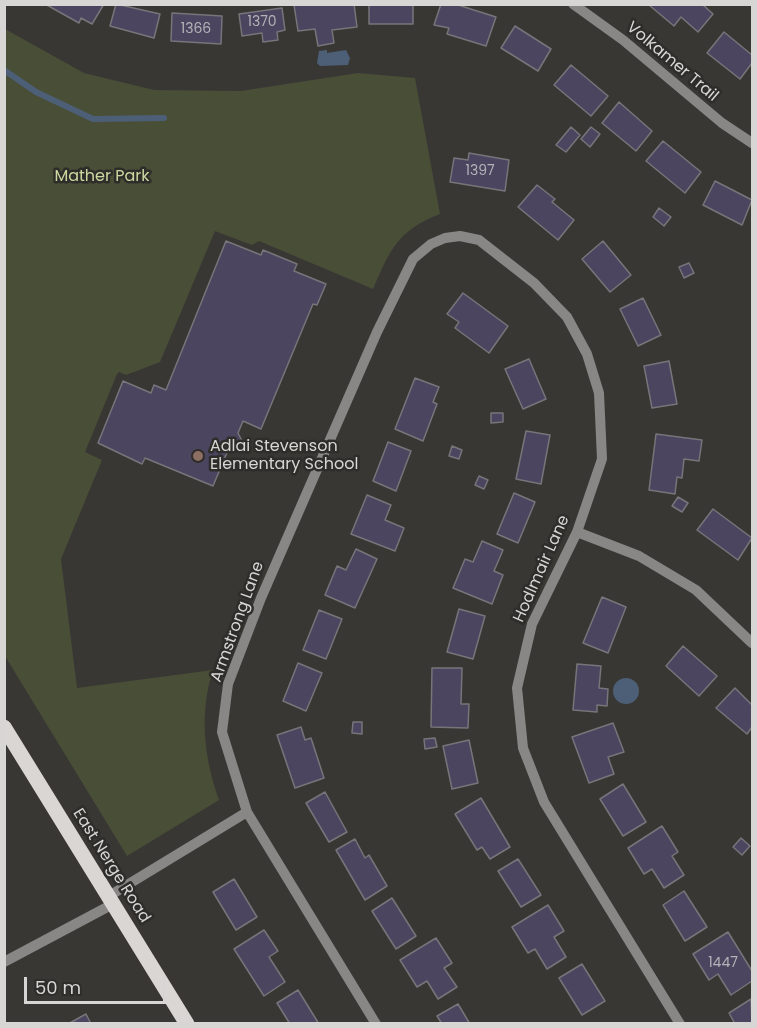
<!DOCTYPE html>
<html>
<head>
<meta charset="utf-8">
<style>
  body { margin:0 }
  #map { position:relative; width:757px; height:1028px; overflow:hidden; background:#393734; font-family:Poppins,sans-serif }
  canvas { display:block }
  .frame { position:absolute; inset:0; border:6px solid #d7d6d4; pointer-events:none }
  .scale { position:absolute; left:24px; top:977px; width:142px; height:27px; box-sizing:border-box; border:3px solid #d7d6d4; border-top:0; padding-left:8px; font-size:18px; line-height:21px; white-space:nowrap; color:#d7d6d4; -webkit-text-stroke:4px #2e2d2a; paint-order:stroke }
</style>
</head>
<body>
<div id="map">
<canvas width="757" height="1028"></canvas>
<div class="frame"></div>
<div class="scale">50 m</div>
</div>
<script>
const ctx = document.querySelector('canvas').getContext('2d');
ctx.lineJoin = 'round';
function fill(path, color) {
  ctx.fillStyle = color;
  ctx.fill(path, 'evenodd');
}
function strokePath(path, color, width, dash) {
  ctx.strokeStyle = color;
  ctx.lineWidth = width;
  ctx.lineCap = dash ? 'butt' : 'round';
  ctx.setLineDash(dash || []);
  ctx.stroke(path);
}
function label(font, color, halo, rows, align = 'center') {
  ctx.font = font + ' Poppins,sans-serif';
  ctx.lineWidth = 5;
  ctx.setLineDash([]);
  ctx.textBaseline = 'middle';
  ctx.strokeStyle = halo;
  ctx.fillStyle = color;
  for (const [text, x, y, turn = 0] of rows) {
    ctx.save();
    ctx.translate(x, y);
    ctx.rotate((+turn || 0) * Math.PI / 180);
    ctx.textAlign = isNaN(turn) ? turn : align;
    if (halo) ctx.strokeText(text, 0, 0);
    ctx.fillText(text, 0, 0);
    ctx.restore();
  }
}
fill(new Path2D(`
  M5 29 84 73 154 90 241 91 358 73 415 78 440 214C398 230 390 250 373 289L259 241 252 245 215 231 160 362 126 375 119 372 117 374 85 452 102 460 61 559 77 688 213 670C199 713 204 758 219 800L127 856 5 656Z`), '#494e37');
fill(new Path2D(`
  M327 50V53L346 50 350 58 348 65 320 66 317 63 319 51Z
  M613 691a13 13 0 1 1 26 0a13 13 0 1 1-26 0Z`), '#4d5f77');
strokePath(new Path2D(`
  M4 70 36 92 93 119 164 118`), '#4d5f77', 6);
const building = new Path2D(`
  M45 4H104L92 24 81 18 79 23Z
  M116 4 160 14 154 38 110 26Z
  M354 4 357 27 332 30 334 43 318 46 315 29 298 31 294 5Z
  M369 4H413V24H369Z
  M441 4H455L496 17 486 46 447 34 449 28 434 25Z
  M702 4 713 14 698 32 681 17 674 26 649 5Z
  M282 8 285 30 277 32 278 40 263 42 262 33 242 36 239 14Z
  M172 13 222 16 221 44 171 41Z
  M515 26 551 49 538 71 501 48Z
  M724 32 752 55V63L740 79 707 53Z
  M571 65 608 96 591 116 554 85Z
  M619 102 652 131 636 151 602 123Z
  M571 127 580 135 566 152 556 145Z
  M591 127 600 134 590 147 581 139Z
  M663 141 701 172 685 193 646 161Z
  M469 153 509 160 505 191 450 182 454 158 468 160Z
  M715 181 752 200 742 225 703 205Z
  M537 185 555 199 552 202 574 220 558 240 518 207Z
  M659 208 671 217 664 226 653 217Z
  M226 241 261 255 263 250 297 264 294 271 326 284 317 305 313 304 310 311 261 429 243 421 238 433 242 441 235 445 231 443 213 486 145 458 142 464 98 443 123 381 151 393 154 385 166 390Z
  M603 241 631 275 610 292 582 259Z
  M689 263 694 273 684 278 679 267Z
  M463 293 508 326 489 353 455 328 459 322 447 314Z
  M643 298 661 335 638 346 620 309Z
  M529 359 546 399 523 409 505 369Z
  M669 361 677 404 652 408 644 366Z
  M415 378 439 387 433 402 437 404 423 441 395 429Z
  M491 413H503V422L491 423Z
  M526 431 550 435 541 484 516 479Z
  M656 434 702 440 699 461 684 459 682 478 677 477 675 494 649 490Z
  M388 442 411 451 396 491 373 481Z
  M452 446 462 450 459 459 449 456Z
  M479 476 488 480 484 489 475 485Z
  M514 493 535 502 518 543 497 534Z
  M367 495 391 505 385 520 404 528 395 551 351 534Z
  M678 497 688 503 682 512 672 506Z
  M713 509 752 538 738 560 697 530Z
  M482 541 503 550 494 571 503 575 492 604 453 588 465 559 473 562Z
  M356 549 377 559 355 608 325 595 337 566 346 570Z
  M602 597 626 607 608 653 583 643Z
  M459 609 485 616 473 659 447 652Z
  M319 610 342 619 326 659 303 650Z
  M683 646 717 676 699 696 666 666Z
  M298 663 322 673 306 711 283 701Z
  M577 664 601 666 599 688 608 689 607 706 597 705V712L573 710Z
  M432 668H462L461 704H469L468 728 431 727Z
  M735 688 752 705V727L747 734 716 708Z
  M353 722H362V734L352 733Z
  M613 723 624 752 608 757 614 774 589 783 572 737Z
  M301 727 305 740 311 738 324 778 295 788 277 735Z
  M435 738 437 747 425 749 424 739Z
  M469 740 478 783 452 789 443 746Z
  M623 784 646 822 623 836 600 799Z
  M325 792 347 832 329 842 306 803Z
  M481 798 510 847 490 859 482 847 477 850 455 814Z
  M662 826 678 852 672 856 684 875 664 888 652 869 644 874 628 848Z
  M741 838 750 846 742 855 733 847Z
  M355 839 365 858 369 855 387 886 365 900 336 850Z
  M518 859 541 895 521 907 498 871Z
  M234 879 257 917 236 930 213 892Z
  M684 891 707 927 685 941 663 905Z
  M392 898 416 936 396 949 372 911Z
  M548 905 564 931 554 937 566 957 547 969 535 949 528 953 512 927Z
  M264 930 278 951 269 957 285 982 264 996 234 949Z
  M728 932 752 971V981L731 995 718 974 709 980 693 954Z
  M436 938 452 963 444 968 457 987 438 999 427 981 417 987 400 960Z
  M582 964 605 1001 582 1015 559 978Z
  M298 990 319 1024H290L277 1003Z
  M751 999 752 1024H735L729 1013Z
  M458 1004 470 1024H442L437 1016Z
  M86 1014 91 1024H68Z`);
fill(building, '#4c4560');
strokePath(building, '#767579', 1.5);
strokePath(new Path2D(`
  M573 4 623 40 722 123 752 143
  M577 532 639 556 696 590 752 643
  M109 896 247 812
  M4 962 113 904
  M376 1024 247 812 222 732 228 684 261 598 377 332 413 259 431 244 445 238 460 236 479 240 534 283 567 317 587 354 599 393 602 459 577 532 532 624 517 688 523 748 544 802 680 1024`), '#888785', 10);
strokePath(new Path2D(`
  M4 727 187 1024`), '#d9d6d3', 15);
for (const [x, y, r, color] of [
  [198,456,6,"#8d6e63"]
]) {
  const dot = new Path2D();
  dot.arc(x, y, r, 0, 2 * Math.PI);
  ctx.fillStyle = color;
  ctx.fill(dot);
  strokePath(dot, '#2e2d2a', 2);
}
label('14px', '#b4b2b7', null, [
  ["1370",262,22],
  ["1366",196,29],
  ["1397",480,171],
  ["1447",723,963]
]);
label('16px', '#d7d6d4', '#2e2d2a', [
  ["Volkamer Trail",672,62,40],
  ["Hodlmair Lane",542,569,-66],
  ["Armstrong Lane",238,622,-70],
  ["East Nerge Road",111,866,58]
]);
label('16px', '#ccd8a0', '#2e2d2a', [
  ["Mather Park",102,177]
]);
label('16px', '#d7d6d4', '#2e2d2a', [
  ["Adlai Stevenson",210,447],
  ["Elementary School",210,465]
], 'left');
</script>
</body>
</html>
